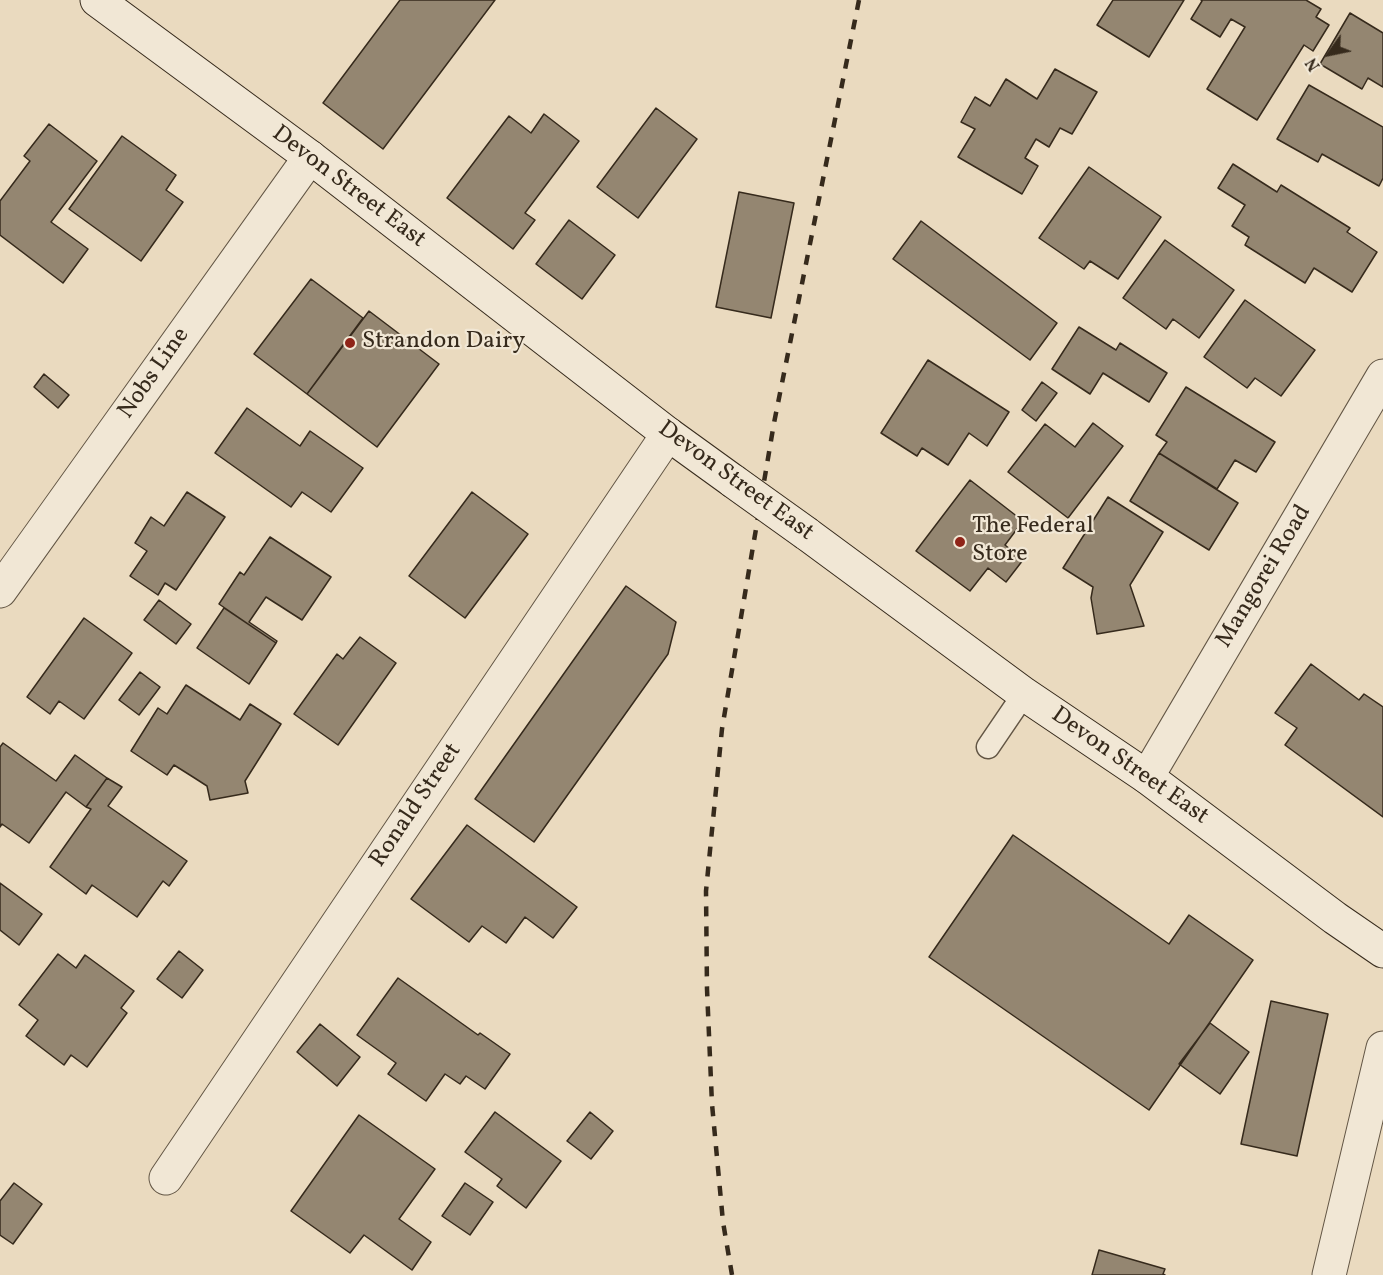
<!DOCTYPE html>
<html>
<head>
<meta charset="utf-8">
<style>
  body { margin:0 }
  #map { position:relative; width:1383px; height:1275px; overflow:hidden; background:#eadabf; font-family:Vollkorn,serif }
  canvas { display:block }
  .north { position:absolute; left:1299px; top:24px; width:60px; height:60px; -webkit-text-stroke:4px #f1e7d5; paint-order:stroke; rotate:237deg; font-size:16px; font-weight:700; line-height:24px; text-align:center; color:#362a1c }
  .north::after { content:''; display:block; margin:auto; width:21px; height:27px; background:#362a1c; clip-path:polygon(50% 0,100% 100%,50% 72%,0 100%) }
</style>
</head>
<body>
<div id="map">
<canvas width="1383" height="1275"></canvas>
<div class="north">N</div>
</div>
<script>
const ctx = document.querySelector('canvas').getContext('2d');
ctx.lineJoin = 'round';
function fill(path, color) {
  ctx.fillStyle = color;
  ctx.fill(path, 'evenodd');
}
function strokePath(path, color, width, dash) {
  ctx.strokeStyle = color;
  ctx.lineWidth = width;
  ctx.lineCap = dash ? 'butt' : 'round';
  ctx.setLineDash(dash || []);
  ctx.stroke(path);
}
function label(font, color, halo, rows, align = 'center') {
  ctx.font = font + ' Vollkorn,serif';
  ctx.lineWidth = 4.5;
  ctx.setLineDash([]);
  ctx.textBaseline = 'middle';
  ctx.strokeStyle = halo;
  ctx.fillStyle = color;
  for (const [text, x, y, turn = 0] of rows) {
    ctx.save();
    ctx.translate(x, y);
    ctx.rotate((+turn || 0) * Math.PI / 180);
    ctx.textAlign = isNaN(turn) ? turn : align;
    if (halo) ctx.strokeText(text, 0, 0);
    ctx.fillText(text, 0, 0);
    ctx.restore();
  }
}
const building = new Path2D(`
  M400 0H495L383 149 323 103Z
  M1113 0H1184L1149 57 1097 25Z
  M1201 0H1306L1321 9 1316 17 1329 25 1313 51 1304 45 1257 120 1207 89 1245 27 1231 19 1220 37 1191 19 1202 1Z
  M1350 13 1383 33V87L1368 78 1362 89 1320 64Z
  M1055 69 1097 92 1072 134 1060 128 1049 147 1036 139 1025 158 1038 166 1022 194 958 157 975 129 961 122 975 97 990 106 1006 79 1037 99Z
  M1309 85 1383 127V178L1379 186 1322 154 1318 162 1277 139Z
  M656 108 697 139 638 218 597 187Z
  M544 114 579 141 525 213 535 220 513 249 447 198 509 116 531 133Z
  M49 124 97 161 51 222 88 249 63 283 0 235V201L30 161 24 156Z
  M122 136 176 175 166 190 183 202 141 261 69 209Z
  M1233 164 1277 192 1281 185 1350 228 1347 232 1377 252 1352 292 1314 268 1305 283 1245 245 1249 237 1232 226 1245 205 1218 188Z
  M1089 167 1161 217 1118 279 1090 261 1084 269 1039 238Z
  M739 192 794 203 771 318 716 307Z
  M569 220 615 255 582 299 536 264Z
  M921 221 1057 323 1030 360 893 259Z
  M1165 240 1234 290 1199 338 1173 319 1166 329 1123 298Z
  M311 279 363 318 307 394 254 354Z
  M1245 300 1315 350 1281 396 1255 378 1247 388 1204 357Z
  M369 311 439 364 377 447 307 394Z
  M1079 327 1116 350 1120 343 1167 373 1149 402 1103 373 1090 394 1052 369Z
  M928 360 1009 412 987 446 969 433 948 465 922 448 917 456 881 433Z
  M44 374 69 395 58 408 34 387Z
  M1042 382 1057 393 1036 421 1022 410Z
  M1186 387 1275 442 1256 472 1235 460 1217 489 1159 453 1167 442 1156 435Z
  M247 408 300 446 310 431 363 468 331 512 302 492 291 507 215 453Z
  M1093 423 1123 446 1068 518 1008 472 1045 424 1075 447Z
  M1159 453 1238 503 1209 550 1130 501Z
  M970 480 1023 521 1005 545 1023 560 1006 582 988 568 970 591 916 551Z
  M187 492 225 517 176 590 165 583 158 595 130 576 147 551 135 543 151 517 164 526Z
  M472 492 528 534 465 618 409 576Z
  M1108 497 1163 532 1130 585 1144 626 1097 634 1091 598 1093 587 1063 568Z
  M270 537 331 577 302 620 266 597 249 622 277 641 276 643 219 604 240 572 244 575Z
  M626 586 676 622 668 654 534 842 475 799Z
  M159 600 191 624 176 644 144 620Z
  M224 608 276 643 249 684 197 648Z
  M84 618 132 653 84 719 59 701 50 714 27 697Z
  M360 637 396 663 338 745 294 714 337 654 343 659Z
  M1311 664 1359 700 1364 694 1383 707V817L1285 745 1297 728 1275 713Z
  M140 672 160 687 139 715 119 700Z
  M186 685 240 720 250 704 281 724 245 781 248 793 210 800 207 786 193 777 174 765 167 775 131 751 158 708 167 714Z
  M3 743 56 781 75 755 107 778 86 807 66 792 29 843 2 824 0 827V747Z
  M107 778 122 787 108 806 187 861 169 886 163 881 137 917 92 885 86 894 50 867 91 809 86 807Z
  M467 825 577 907 553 938 525 917 506 943 482 926 469 942 411 899Z
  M1013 835 1169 944 1189 915 1253 960 1149 1110 929 957Z
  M0 883 42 914 19 945 0 930Z
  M179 951 203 970 182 998 157 979Z
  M58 954 76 968 85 955 134 991 121 1008 127 1013 87 1067 71 1055 64 1065 26 1036 38 1020 19 1005Z
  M398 978 478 1035 480 1033 510 1054 485 1089 466 1076 460 1084 445 1074 426 1101 388 1074 396 1063 357 1035Z
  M1271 1001 1328 1014 1297 1156 1241 1144Z
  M1210 1023 1249 1052 1220 1094 1179 1064Z
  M320 1024 360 1057 337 1086 297 1052Z
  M495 1112 561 1161 526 1208 497 1186 502 1179 465 1152Z
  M590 1112 613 1131 591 1159 567 1141Z
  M359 1115 435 1169 399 1219 431 1242 412 1270 364 1235 350 1253 291 1211Z
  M14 1183 42 1204 13 1244 0 1235V1201Z
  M465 1183 493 1202 470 1235 442 1216Z
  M1099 1250 1165 1269 1163 1274 1165 1275H1092Z`);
fill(building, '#948671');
strokePath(building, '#362a1c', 1.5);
const service = new Path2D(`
  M988 747 1024 694`);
const minor = new Path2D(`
  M0 591 310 157
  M166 1178 668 434
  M1329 1275 1383 1048`);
const tertiary = new Path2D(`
  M1147 777 1383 376`);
const secondary = new Path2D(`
  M97 0 310 157 668 434 733 481
  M807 534 1024 694 1147 777 1335 918 1383 951`);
strokePath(service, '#635645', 25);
strokePath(minor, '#635645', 35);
strokePath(tertiary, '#635645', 35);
strokePath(secondary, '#362a1c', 35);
strokePath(service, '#f1e7d5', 22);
strokePath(minor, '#f1e7d5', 33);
strokePath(tertiary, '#f1e7d5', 33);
strokePath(secondary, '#f1e7d5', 33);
strokePath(new Path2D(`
  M732 1275 723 1222 712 1104 707 989 706 891 722 729 774 423 859 0`), '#362a1c', 4.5, [10, 10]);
const secondaryBridge = new Path2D(`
  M733 481 807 534`);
strokePath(secondaryBridge, '#362a1c', 35, []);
strokePath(secondaryBridge, '#f1e7d5', 33);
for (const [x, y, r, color] of [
  [350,343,6,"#8f2418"],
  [960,542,6,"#8f2418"]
]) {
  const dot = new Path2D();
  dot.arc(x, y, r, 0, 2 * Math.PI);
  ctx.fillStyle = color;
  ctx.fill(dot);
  strokePath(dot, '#f1e7d5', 2);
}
label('24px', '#362a1c', '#f1e7d5', [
  ["Devon Street East",348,188,37],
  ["Nobs Line",155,374,-55],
  ["Devon Street East",735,482,36],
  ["Mangorei Road",1265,577,-59],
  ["Devon Street East",1129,767,35],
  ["Ronald Street",417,806,-56]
]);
label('24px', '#362a1c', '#f1e7d5', [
  ["Strandon Dairy",362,343],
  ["The Federal",972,528],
  ["Store",972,556]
], 'left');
</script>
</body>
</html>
